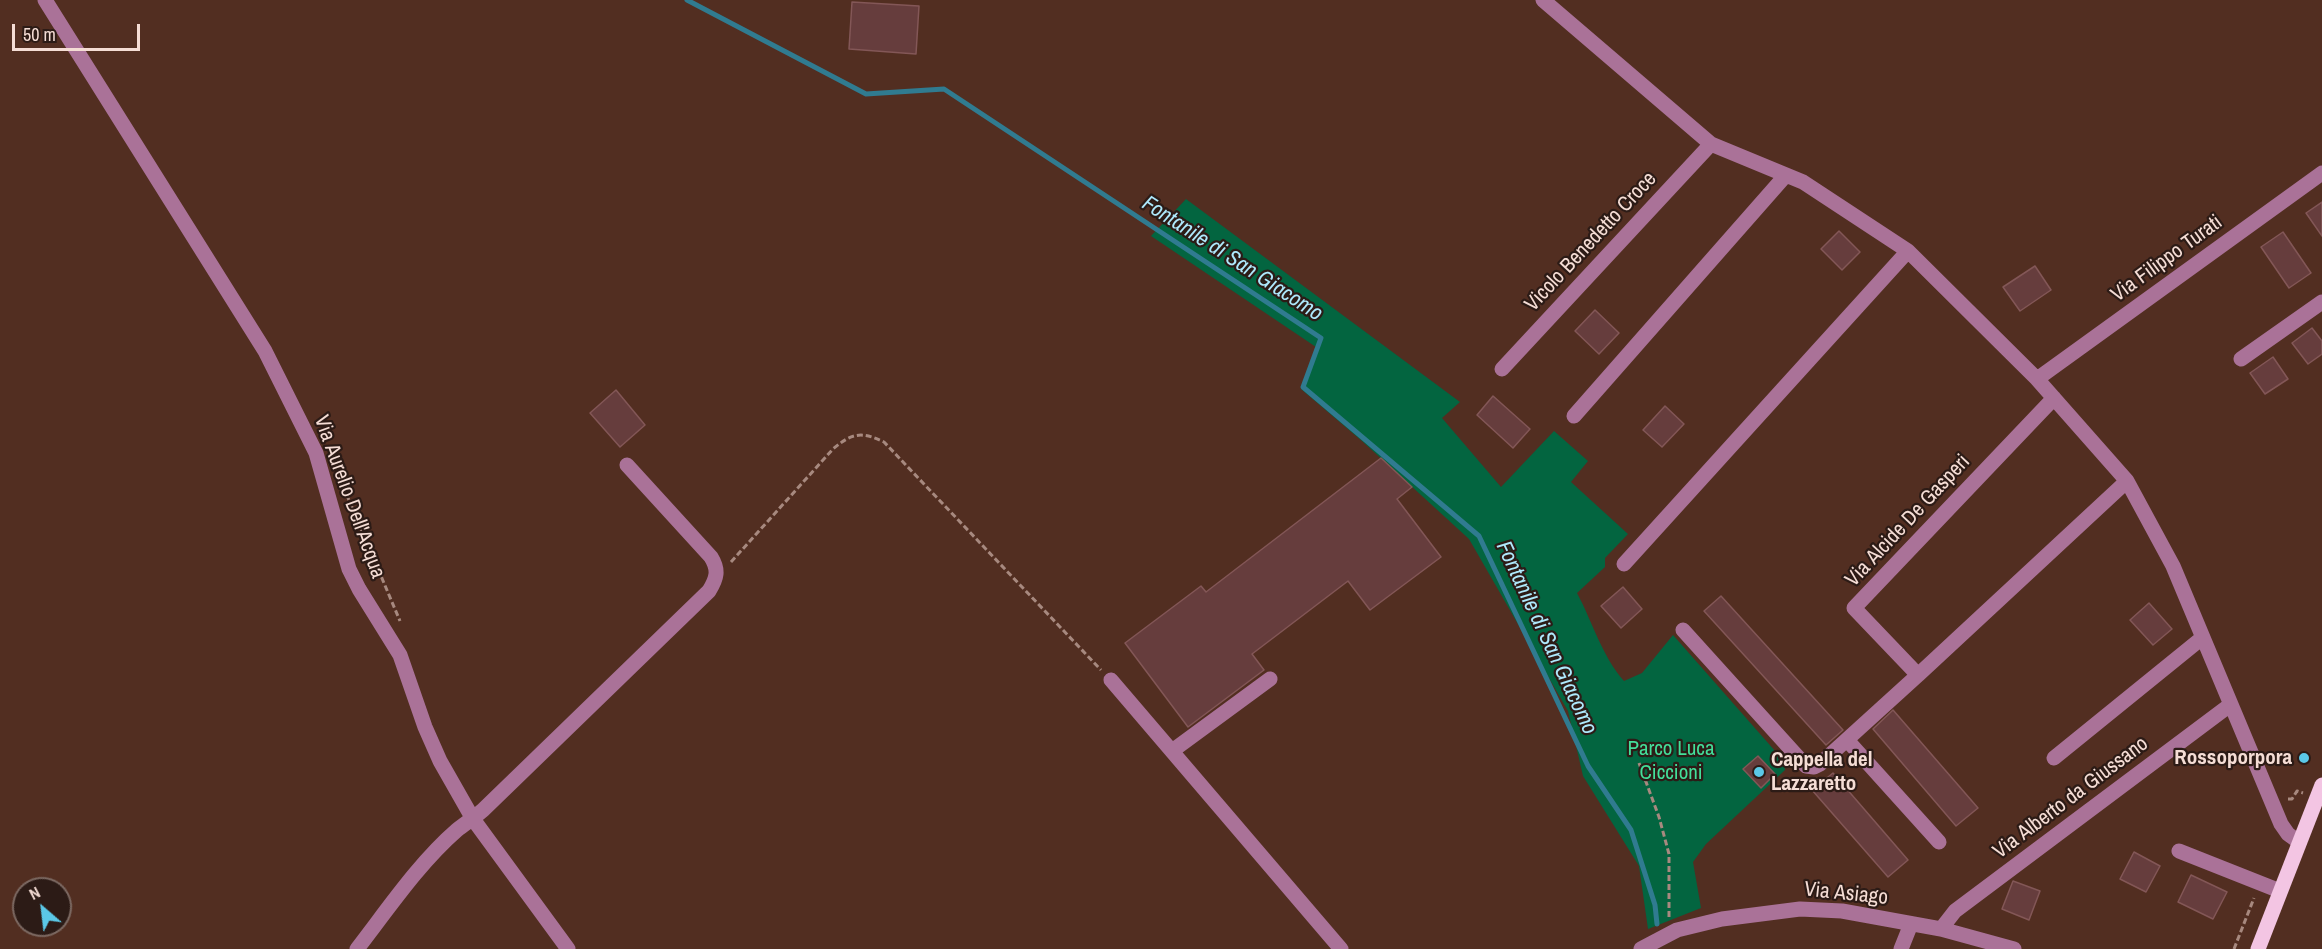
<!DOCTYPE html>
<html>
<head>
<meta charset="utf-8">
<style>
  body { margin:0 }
  #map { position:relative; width:2322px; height:949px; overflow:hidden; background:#522e21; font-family:"Archivo Narrow",sans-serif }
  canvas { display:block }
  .north { position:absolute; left:12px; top:877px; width:60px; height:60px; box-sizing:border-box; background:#2c1b16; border:2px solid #7c6962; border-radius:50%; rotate:332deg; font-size:16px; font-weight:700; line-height:24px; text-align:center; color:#f5ddd5 }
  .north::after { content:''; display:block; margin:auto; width:21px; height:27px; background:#5bc8e7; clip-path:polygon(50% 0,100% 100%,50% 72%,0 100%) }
  .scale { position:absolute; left:12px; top:24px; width:128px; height:27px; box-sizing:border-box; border:3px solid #f5ddd5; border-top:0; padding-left:8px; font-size:18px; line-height:21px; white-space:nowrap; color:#f5ddd5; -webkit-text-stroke:4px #2c1b16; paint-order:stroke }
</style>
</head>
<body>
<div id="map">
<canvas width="2322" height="949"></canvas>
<div class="north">N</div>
<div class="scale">50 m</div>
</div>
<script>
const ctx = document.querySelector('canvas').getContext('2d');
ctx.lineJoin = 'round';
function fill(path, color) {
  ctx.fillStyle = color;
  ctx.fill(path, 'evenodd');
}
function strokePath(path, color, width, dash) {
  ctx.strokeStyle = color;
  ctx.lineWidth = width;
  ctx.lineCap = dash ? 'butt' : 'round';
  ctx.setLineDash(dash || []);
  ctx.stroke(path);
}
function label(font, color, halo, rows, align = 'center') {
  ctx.font = font + ' "Archivo Narrow",sans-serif';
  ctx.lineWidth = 4.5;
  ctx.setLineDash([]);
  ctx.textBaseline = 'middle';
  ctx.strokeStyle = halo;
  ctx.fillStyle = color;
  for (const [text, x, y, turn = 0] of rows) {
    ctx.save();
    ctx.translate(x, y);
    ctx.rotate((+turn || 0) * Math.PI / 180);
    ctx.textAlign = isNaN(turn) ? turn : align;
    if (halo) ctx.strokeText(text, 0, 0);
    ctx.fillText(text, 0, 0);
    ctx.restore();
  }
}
fill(new Path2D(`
  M1186 199 1460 402 1442 418 1501 487 1554 431 1588 461 1571 482 1628 534 1605 558V567L1577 593C1593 623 1602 656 1624 681L1642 673 1673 635 1783 760 1785 770 1706 844 1693 862 1701 908 1648 929 1639 866 1583 776 1568 711 1469 539 1362 441 1301 389 1316 347 1151 236Z`), '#036540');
strokePath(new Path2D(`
  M687 0 866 94 944 89 1321 338 1303 387 1479 536 1588 766 1631 830 1655 905 1657 924`), '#307b90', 5);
const building = new Path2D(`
  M852 2 919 6 916 54 849 49Z
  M2322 202V236L2306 213Z
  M1839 231 1860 252 1842 270 1821 249Z
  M2283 232 2311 273 2289 288 2261 247Z
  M2035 266 2051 290 2020 311 2003 287Z
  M1595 310 1619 333 1599 354 1575 331Z
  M2312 328 2322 341V354L2308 364 2292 343Z
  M2273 357 2288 379 2265 394 2250 373Z
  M616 390 645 425 620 447 590 413Z
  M1493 396 1530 429 1513 448 1477 415Z
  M1665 406 1684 424 1662 447 1643 430Z
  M1381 458 1412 487 1397 499 1441 557 1370 610 1348 581 1252 654 1264 670 1188 727 1125 643 1201 586 1206 592Z
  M1623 587 1642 609 1621 628 1601 606Z
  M1721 596 1843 730 1826 745 1704 611Z
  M2149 603 2172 629 2153 645 2130 620Z
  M1893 710 1978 808 1956 826 1873 729Z
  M1758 756 1775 774 1761 788 1743 769Z
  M1833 773 1908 860 1888 877 1812 790Z
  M2134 852 2160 866 2146 892 2120 879Z
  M2191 875 2227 892 2213 919 2178 902Z
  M2013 881 2040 891 2029 920 2002 909Z`);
fill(building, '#663d3d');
strokePath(building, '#835757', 1.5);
strokePath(new Path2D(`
  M343 486 400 621
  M731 562 833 449C852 433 861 431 884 442L1101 670
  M1639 763 1659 817 1669 854V918
  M2288 799H2292L2297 791 2303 793
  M2234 949 2254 898`), '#a7897f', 3, [6, 3]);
strokePath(new Path2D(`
  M45 0 265 351 316 453 349 569 359 589 400 655 425 727 440 761 473 819 568 949
  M1543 0 1711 144 1803 182 1908 251 2037 379 2127 481 2173 566 2281 824 2288 834 2299 842
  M2241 359 2322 302
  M1502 369 1711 144
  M2037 379 2322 173
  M2054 398 1854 608 1918 675 2127 481
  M1574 416 1786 175
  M1624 564 1908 251
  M1683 630 1806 766 1814 767 1820 764 1918 675
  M1111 680 1341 949
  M1847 740 1939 842
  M1172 751 1270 679
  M2054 758 2202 638
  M2179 851 2280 891
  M1941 929 1955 911 2230 705
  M357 949C388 909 419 863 457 830 466 823 475 817 483 810L709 591C717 578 719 570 711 557L627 465
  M1641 949 1677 930 1722 919 1800 909 1842 911 1941 929 2014 949
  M1901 949 1911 924`), '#aa7298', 15);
strokePath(new Path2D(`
  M2258 949 2322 785`), '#f3c5e3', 15);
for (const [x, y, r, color] of [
  [2304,758,6,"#5bc8e7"],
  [1759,772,6,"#5bc8e7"]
]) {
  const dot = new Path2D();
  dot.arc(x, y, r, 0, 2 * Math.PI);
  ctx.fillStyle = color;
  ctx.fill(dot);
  strokePath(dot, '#2c1b16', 2);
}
label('21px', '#f5ddd5', '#2c1b16', [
  ["Vicolo Benedetto Croce",1591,242,-47],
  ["Via Filippo Turati",2167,259,-36],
  ["Via Aurelio Dell'Acqua",349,497,70],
  ["Via Alcide De Gasperi",1908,521,-47],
  ["Via Alberto da Giussano",2071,798,-37],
  ["Via Asiago",1846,894,6]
]);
label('21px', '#43df9a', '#2c1b16', [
  ["Parco Luca",1671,749],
  ["Ciccioni",1671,773]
]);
label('bold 21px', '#f5ddd5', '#2c1b16', [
  ["Rossoporpora",2292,758],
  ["Cappella del",1771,760,"left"],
  ["Lazzaretto",1771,784,"left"]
], 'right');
label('italic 22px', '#aee9fc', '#2c1b16', [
  ["Fontanile di San Giacomo",1232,259,33],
  ["Fontanile di San Giacomo",1546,638,65]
]);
</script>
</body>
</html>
